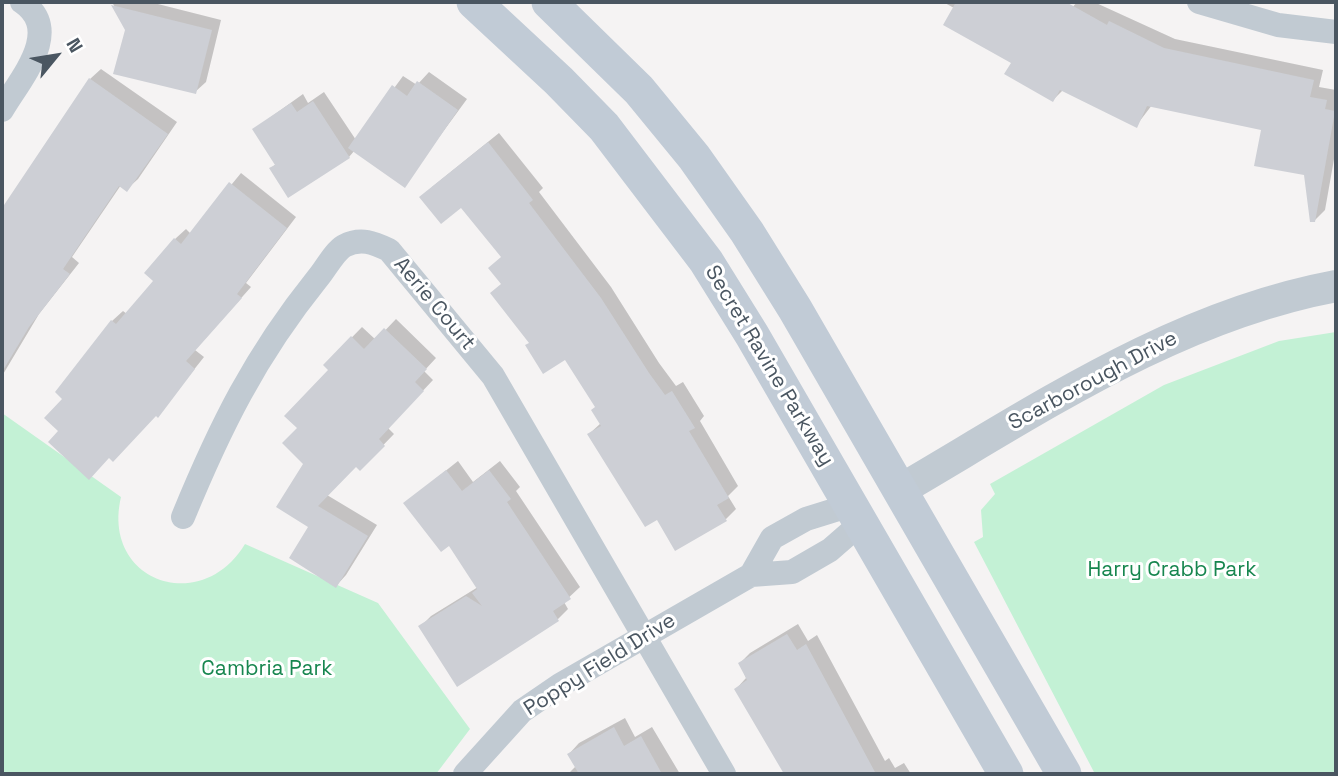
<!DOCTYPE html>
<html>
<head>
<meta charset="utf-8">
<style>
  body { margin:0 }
  #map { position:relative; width:1338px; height:776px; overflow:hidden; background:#f5f3f3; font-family:"Space Grotesk",sans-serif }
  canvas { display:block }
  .frame { position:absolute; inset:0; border:4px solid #4a5661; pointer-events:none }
  .north { position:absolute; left:21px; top:21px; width:70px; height:70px; -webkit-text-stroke:5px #fff; paint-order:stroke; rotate:60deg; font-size:19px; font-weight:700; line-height:28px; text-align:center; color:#4a5661 }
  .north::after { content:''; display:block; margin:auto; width:24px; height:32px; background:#4a5661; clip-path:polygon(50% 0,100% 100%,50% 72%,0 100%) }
</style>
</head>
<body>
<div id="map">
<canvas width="1338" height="776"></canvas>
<div class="frame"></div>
<div class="north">N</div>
</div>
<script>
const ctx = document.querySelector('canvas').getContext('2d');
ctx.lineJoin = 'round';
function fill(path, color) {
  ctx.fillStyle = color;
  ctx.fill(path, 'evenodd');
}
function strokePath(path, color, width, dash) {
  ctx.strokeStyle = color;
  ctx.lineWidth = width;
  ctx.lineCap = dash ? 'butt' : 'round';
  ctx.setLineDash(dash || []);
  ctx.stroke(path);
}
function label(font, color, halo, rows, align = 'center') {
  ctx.font = font + ' "Space Grotesk",sans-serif';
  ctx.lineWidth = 6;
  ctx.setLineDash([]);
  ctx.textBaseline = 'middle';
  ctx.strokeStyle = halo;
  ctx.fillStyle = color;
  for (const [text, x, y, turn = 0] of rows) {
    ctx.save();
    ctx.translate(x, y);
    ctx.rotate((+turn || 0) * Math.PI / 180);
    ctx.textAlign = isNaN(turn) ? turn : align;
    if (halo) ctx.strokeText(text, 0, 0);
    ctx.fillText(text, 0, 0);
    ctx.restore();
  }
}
fill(new Path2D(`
  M1336 332V774H1095L974 542 983 537 981 510 995 494 990 484 1164 385 1279 341Z
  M2 413 121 497C101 581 201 617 245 544L378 603 470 729 436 774H2Z`), '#c3f1d5');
fill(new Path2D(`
  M112 2H150L221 20 206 82 195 92 127 29Z
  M943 2H1059L1071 9 1077 2H1094L1175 39 1323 70 1319 87 1336 90V148L1325 210 1315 220 1306 174 1263 128 1152 105 1136 126 1063 90 1053 100 954 8Z
  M101 69 177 122 138 179 127 189 121 185 72 257 79 263 39 314 2 376V211L90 79Z
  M429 72 467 99 404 185 355 150 349 157 271 168 276 164 254 129 303 94 308 103 324 92 356 140 403 76 417 85Z
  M499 133 543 188 539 192 611 287 659 363 676 386 683 382 704 416 700 421 738 486 728 496 736 509 726 519 657 517 589 434 601 423 597 406 566 358 530 342 502 283V256L461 205 432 187Z
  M241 173 296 217 246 283 251 287 195 350 204 357 158 415 60 431 64 398 112 321 123 311 127 314 155 281 175 239 186 229 191 234Z
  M396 319 436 358 424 371 433 380 388 428 394 434 360 469 356 465 327 495 377 525 346 575 336 586 311 526 300 428 330 370 325 365 362 327 376 340Z
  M458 461 473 482 500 461 520 487 516 491 580 587 564 602 568 609 558 619 420 627 431 616 478 587 449 543 405 503Z
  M798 624 808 641 817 635 885 761 889 758 895 768 904 763 911 774H787L736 689 746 678 740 663 750 653Z
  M625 718 635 737 652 727 680 774H568L576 766 569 754 579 743Z`), '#0003');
fill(new Path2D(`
  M956 2H1066L1107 25 1109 21 1164 48 1314 80 1310 97 1327 100 1325 109 1335 111 1315 222H1310L1304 175 1254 166 1261 130 1147 106 1137 128 1060 90 1053 102 1004 74 1011 63 943 25Z
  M111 5 212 30 196 94 113 74 125 30Z
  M89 78 168 134 127 192 119 186 63 269 70 274 29 327 2 372V208Z
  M417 81 458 110 405 188 348 148 392 85 407 96Z
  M313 101 350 158 288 198 269 168 275 165 252 129 291 103 297 112Z
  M488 142 533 200 529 203 601 298 649 373 665 395 672 391 695 428 689 431 729 498 717 505 727 521 675 551 657 520 645 527 587 434 601 426 591 410 595 407 565 360 543 374 525 345 529 343 490 293 501 284 488 268 501 257 461 208 441 224 419 197Z
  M229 182 287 228 237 294 242 298 186 361 195 369 158 418 156 416 113 462 109 458 89 480 48 442 58 431 44 418 62 399 55 392 111 320 116 324 153 281 144 273 174 238 181 244Z
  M384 328 427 369 415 382 424 391 379 439 385 446 360 471 356 467 318 506 368 536 336 588 289 558 308 527 276 507 303 464 282 443 297 428 284 416 328 370 323 365 351 336 364 349Z
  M446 470 462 491 489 470 511 499 507 502 571 599 553 611 559 621 457 687 418 626 466 596 482 606 472 593 477 589 449 546 441 552 403 503Z
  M787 634 797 650 806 644 876 774H784L734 689 747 680 738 663Z
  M614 727 624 746 641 736 662 774H579L567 754Z`), '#cdcfd5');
strokePath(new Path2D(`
  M1199 2 1278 25 1336 32
  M2 110C20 79 64 31 22 2
  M183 517C220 427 255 356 317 279 325 270 334 252 344 246 361 237 374 243 389 250L493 376 724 774
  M751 575 772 538 806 519 851 505
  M465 774 522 711 560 685 751 575 792 572 830 550 861 523`), '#c1cad2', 24);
strokePath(new Path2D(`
  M900 490C1039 409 1175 316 1336 286`), '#c1cad2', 32);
strokePath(new Path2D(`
  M474 2 559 81 604 127 706 261 752 335 1006 774
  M549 2 639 90 694 157 747 232 795 309 1064 774`), '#c1cbd6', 35);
label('21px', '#4a5661', '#fff', [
  ["Aerie Court",434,304,50],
  ["Secret Ravine Parkway",769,366,59],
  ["Scarborough Drive",1093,381,-28],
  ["Poppy Field Drive",600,665,-32]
]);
label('21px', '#17864f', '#fff', [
  ["Harry Crabb Park",1172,570],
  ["Cambria Park",267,669]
]);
</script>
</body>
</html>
